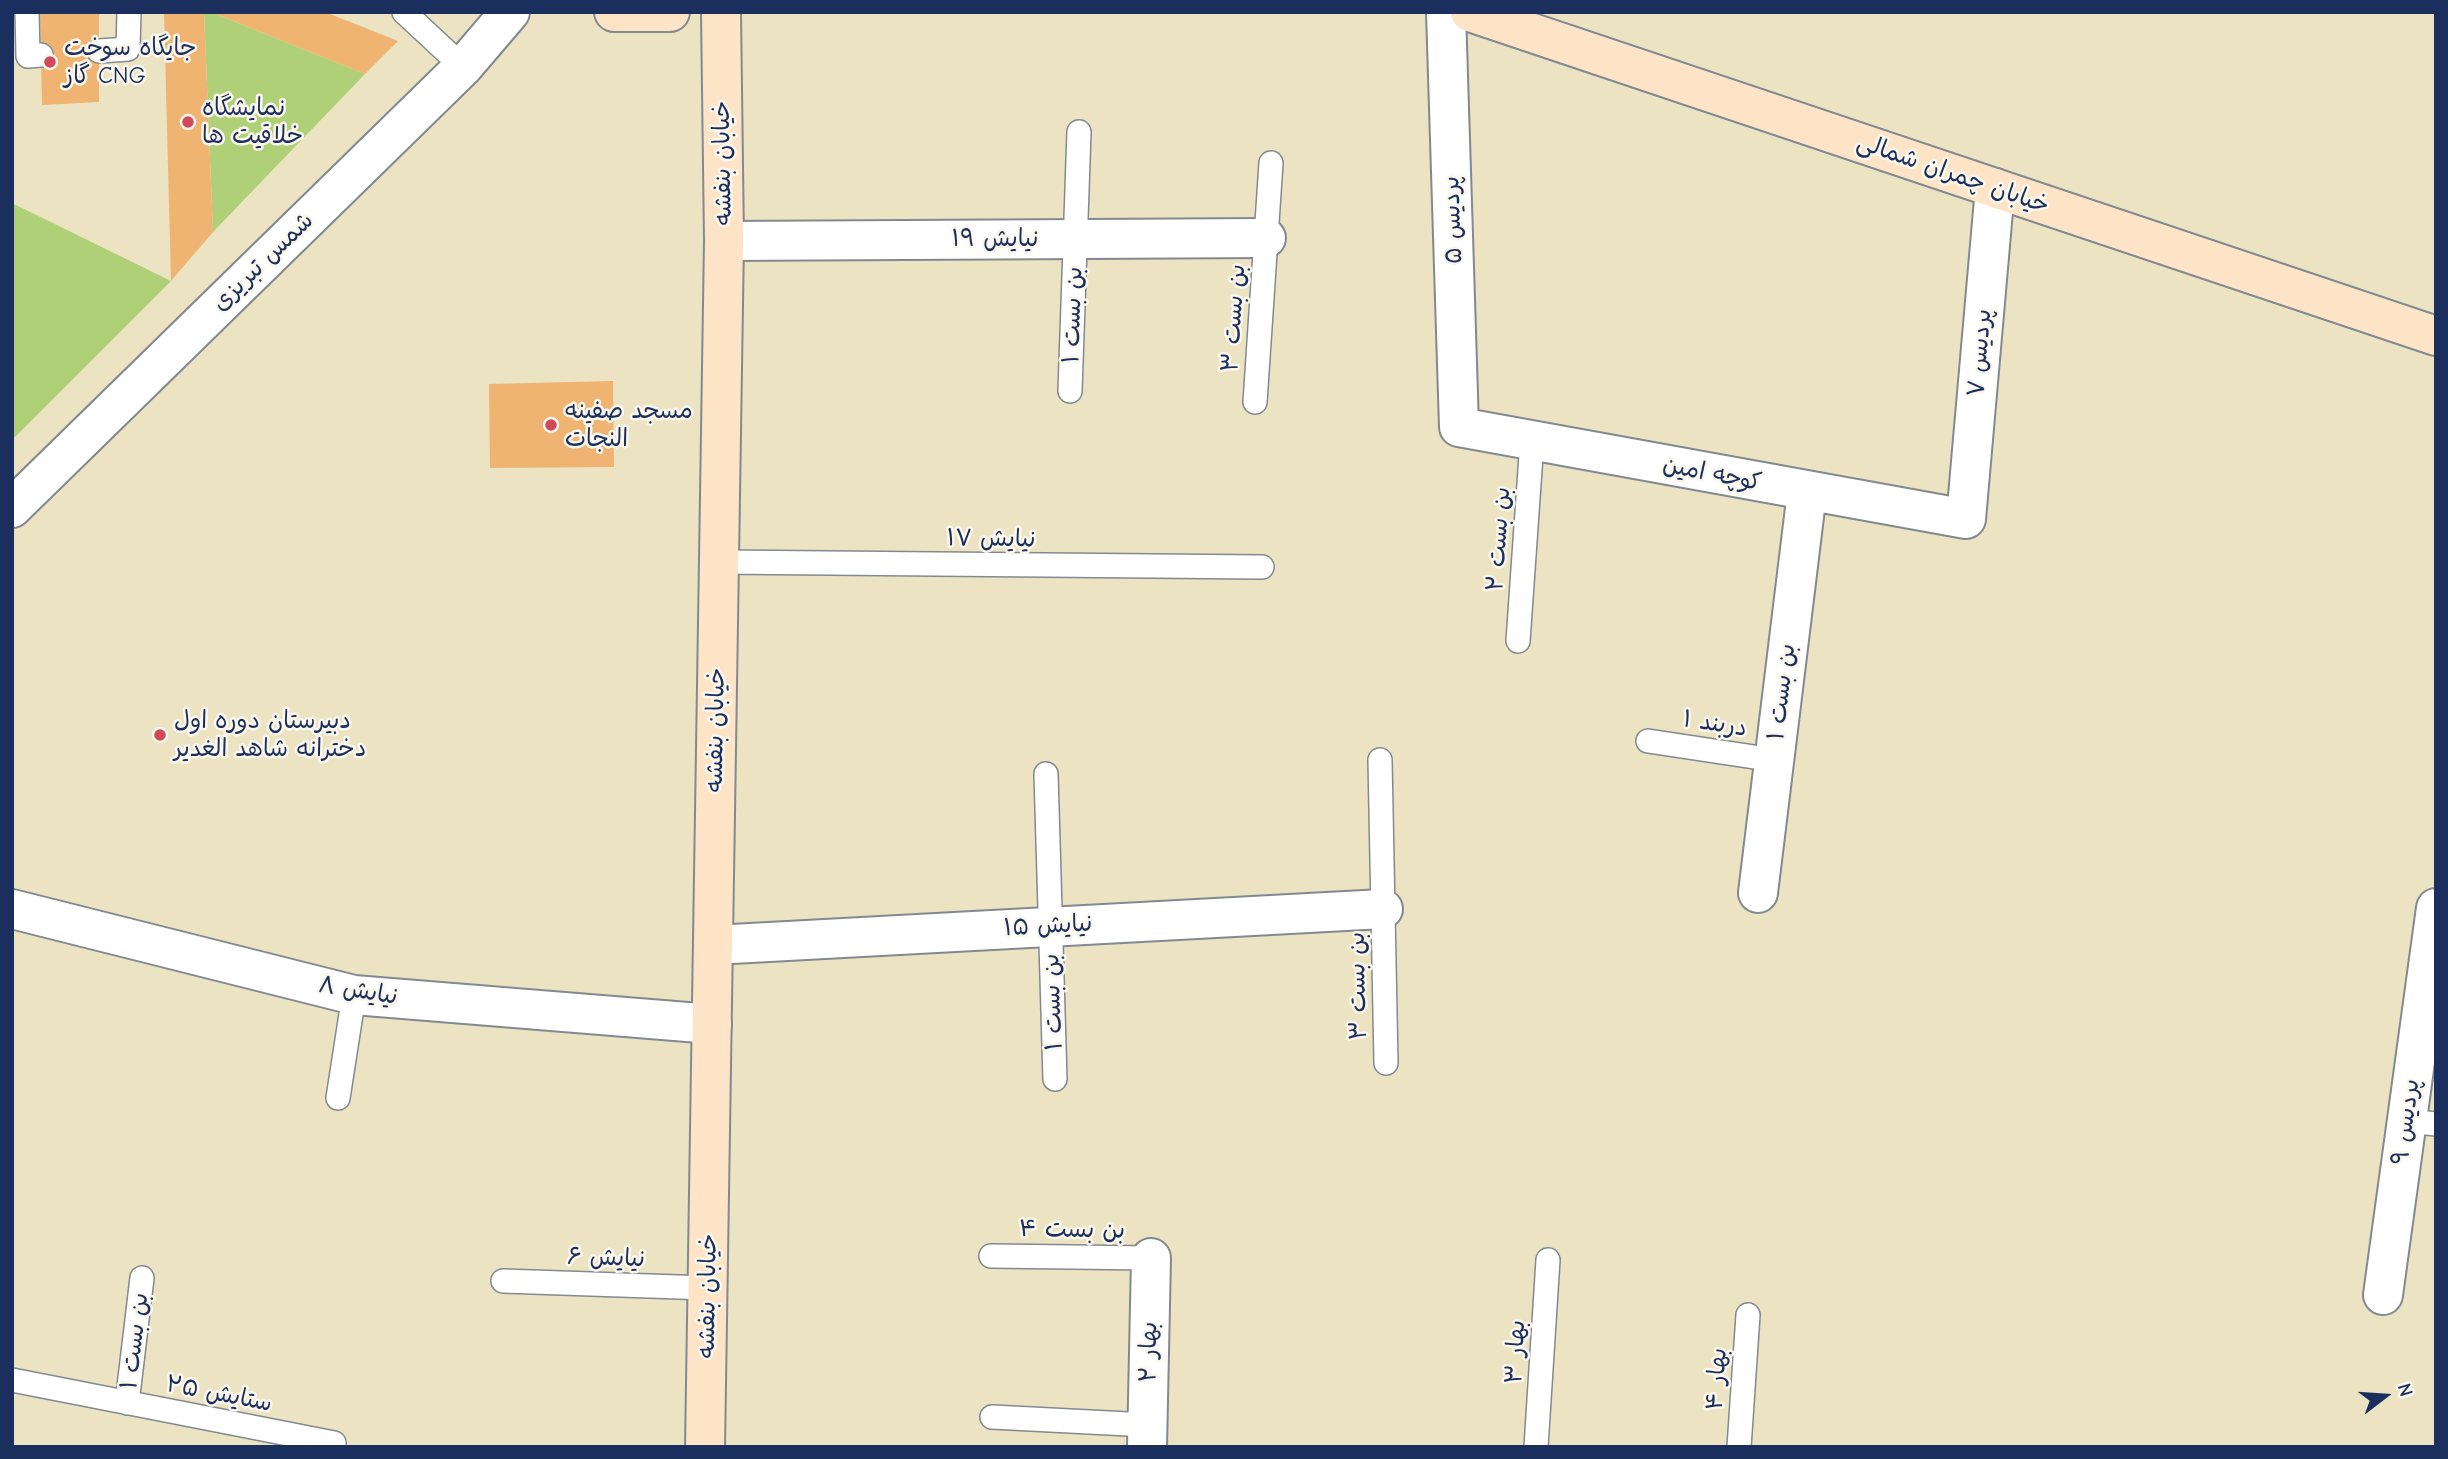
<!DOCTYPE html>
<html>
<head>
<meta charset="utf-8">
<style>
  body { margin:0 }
  #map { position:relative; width:2448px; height:1459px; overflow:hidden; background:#ebe3c2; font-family:"Comic Neue",sans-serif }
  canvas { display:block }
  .frame { position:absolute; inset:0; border:14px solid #1b2f5e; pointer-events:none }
  .north { position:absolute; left:2350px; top:1361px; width:70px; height:70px; -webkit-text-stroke:5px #fbf7ec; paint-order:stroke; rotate:73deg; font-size:19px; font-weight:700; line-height:28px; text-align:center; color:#1b2f5e }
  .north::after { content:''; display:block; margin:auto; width:24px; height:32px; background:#1b2f5e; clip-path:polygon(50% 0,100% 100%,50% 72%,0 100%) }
</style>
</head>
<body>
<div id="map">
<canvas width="2448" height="1459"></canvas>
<div class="frame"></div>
<div class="north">N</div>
</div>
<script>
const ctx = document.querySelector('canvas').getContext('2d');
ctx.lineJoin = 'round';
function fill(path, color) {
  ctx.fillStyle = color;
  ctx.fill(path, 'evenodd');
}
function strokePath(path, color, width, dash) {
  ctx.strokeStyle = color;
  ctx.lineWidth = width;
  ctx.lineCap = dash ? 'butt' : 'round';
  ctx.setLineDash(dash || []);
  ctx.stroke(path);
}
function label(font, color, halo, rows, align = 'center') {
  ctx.font = font + ' "Comic Neue","Playpen Sans Arabic",sans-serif';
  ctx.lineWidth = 5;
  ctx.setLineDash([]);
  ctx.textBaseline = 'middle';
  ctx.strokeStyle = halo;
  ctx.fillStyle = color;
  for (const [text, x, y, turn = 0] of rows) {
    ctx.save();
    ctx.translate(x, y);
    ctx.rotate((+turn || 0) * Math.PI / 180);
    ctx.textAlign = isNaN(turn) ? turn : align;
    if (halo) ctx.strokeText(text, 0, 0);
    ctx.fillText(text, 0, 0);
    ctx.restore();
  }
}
fill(new Path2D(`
  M204 12H211L365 74 213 232Z
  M12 203 171 281 12 440Z`), '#b0d077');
fill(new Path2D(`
  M40 12H99V102L42 105Z
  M164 12H204L213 232 171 281Z
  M211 12H325L398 41 365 74Z
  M613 381 614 467 490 468 489 384Z`), '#efb372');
const service = new Path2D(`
  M27 12 28 56 41 55
  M404 12 463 67
  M99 51 128 49 129 12
  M1070 391 1079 132
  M1255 402 1271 163
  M719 562 1262 567
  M1518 641 1532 441
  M1648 741 1774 760
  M1380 760 1386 1063
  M1046 774 1055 1079
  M338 1098 354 995
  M2407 1121 2436 1124
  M991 1256 1151 1258
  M503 1281 708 1288
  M12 1380 334 1443
  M127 1403 142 1278
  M992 1417 1148 1425
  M1536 1447 1548 1260
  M1739 1447 1748 1315`);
const minor = new Path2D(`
  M1446 12 1459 427 1966 519 1995 188
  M724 241 1266 238
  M1758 893 1807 492
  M12 909 354 995 712 1024
  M713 945 1383 909
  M2383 1295 2436 908
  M1147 1447 1151 1258`);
const tertiary = new Path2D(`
  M12 508 463 67 510 12`);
const secondary = new Path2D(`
  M614 12H670
  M1470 12 2436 336
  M705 1447 724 241 721 12`);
strokePath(service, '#838990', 26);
strokePath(minor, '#838990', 42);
strokePath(tertiary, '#838990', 42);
strokePath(secondary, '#838990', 42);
strokePath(service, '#fff', 23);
strokePath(minor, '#fff', 38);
strokePath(tertiary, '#fff', 38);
strokePath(secondary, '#fee4c6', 38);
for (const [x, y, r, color] of [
  [50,62,7,"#d1495b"],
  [188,122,7,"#d1495b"],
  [551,425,7,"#d1495b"],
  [160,735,7,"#d1495b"]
]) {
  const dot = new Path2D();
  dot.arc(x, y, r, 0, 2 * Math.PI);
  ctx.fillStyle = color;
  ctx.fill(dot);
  strokePath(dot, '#fbf7ec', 2.5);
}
label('24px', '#1b2f5e', '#fbf7ec', [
  ["جایگاه سوخت",64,48],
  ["گاز CNG",64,76],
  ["نمایشگاه",202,108],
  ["خلاقیت ها",202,136],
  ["مسجد صفینه",565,411],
  ["النجات",565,439],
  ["دبیرستان دوره اول",174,721],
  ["دخترانه شاهد الغدیر",174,749]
], 'left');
label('24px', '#1b2f5e', '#fbf7ec', [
  ["خیابان بنفشه",723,163,-91],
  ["خیابان چمران شمالی",1953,174,19],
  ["پردیس ۵",1453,220,-92],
  ["نیایش ۱۹",995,239],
  ["شمس تبریزی",263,262,-44],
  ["بن بست ۱",1073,315,-88],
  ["بن بست ۳",1234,318,-86],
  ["پردیس ۷",1980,353,-85],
  ["کوچه امین",1712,474,11],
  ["نیایش ۱۷",991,539,1],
  ["بن بست ۲",1499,539,-86],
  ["بن بست ۱",1782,692,-83],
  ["دربند ۱",1715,724,9],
  ["خیابان بنفشه",716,730,-89],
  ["نیایش ۱۵",1048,926,-3],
  ["بن بست ۳",1358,986,-91],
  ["نیایش ۸",358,991,9],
  ["بن بست ۱",1053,1002,-92],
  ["پردیس ۹",2406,1122,-82],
  ["بن بست ۴",1072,1230,1],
  ["نیایش ۶",606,1258,2],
  ["خیابان بنفشه",708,1296,-89],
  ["بن بست ۱",135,1341,-83],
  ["بهار ۲",1149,1352,-89],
  ["بهار ۳",1516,1352,-87],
  ["بهار ۴",1717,1379,-86],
  ["ستایش ۲۵",219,1394,11]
]);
</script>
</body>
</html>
